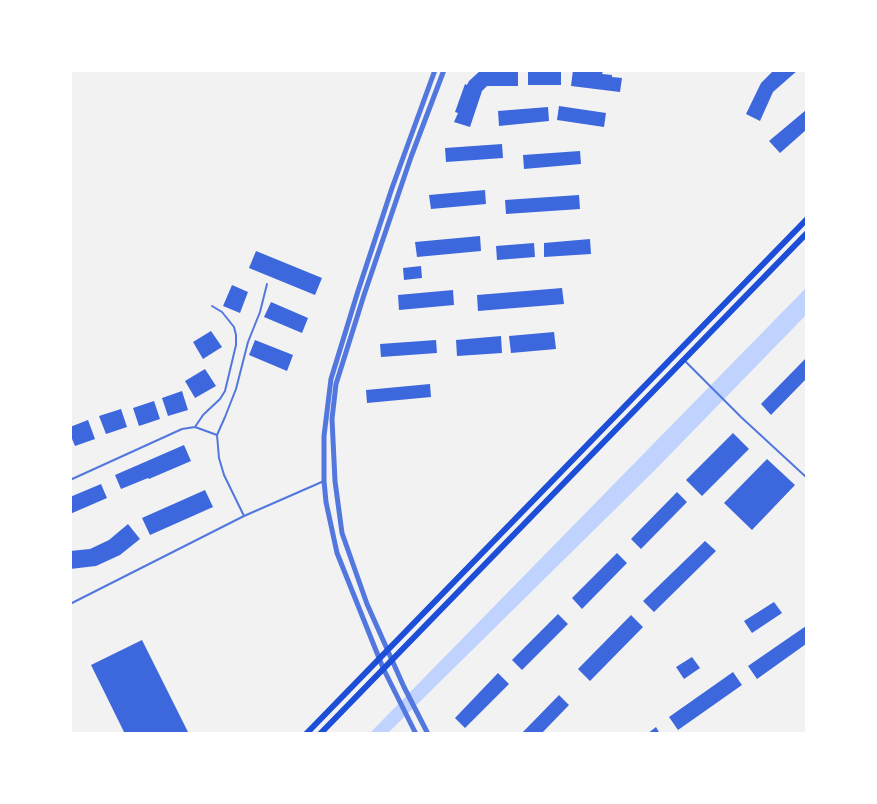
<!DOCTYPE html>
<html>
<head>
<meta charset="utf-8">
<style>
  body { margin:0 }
  #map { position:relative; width:877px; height:804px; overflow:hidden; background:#f2f2f2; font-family:"Alegreya Sans",sans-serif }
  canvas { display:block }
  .frame { position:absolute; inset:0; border:72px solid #fff; pointer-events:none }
</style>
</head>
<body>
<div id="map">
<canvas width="877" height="804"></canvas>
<div class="frame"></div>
</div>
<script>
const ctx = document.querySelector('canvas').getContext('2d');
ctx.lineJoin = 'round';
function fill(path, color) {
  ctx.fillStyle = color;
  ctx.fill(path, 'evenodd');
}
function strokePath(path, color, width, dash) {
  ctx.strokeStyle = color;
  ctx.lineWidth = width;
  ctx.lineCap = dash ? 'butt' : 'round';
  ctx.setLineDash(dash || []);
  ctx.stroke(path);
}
fill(new Path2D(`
  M806 288V315L655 470 388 733 369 734Z`), '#bfd3fe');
fill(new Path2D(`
  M481 70H518V86H487L482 91 470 127 454 122 458 113 455 112 465 84 467 85 469 81Z
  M528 70H561V85H528Z
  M573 70 603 71 602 74 612 75V77L622 78 620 92 571 86Z
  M774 70H798L773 92 760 121 746 114 761 83Z
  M559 106 606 113 604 127 557 120Z
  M548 107 549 121 499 126 498 111Z
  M806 110V130L780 153 769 141Z
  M502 144 503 158 446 162 445 148Z
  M580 151 581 164 524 169 523 155Z
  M485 190 486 204 431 209 429 195Z
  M579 195 580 209 506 214 505 200Z
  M480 236 481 251 417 257 415 242Z
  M590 239 591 254 544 257V243Z
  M534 243 535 257 497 260 496 246Z
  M256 251 322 278 315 295 249 268Z
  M421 266 422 278 404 280 403 268Z
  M232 285 248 292 240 313 223 306Z
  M562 288 564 304 478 311 477 295Z
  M453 290 454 305 399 310 398 295Z
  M271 302 308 318 302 333 264 317Z
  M211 331 222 347 203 359 193 342Z
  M554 332 556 349 511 353 509 336Z
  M501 336 502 353 457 356 456 340Z
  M255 340 293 355 287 371 249 355Z
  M436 340 437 353 381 357 380 344Z
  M806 358V379L771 415 761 404Z
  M205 369 216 386 195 398 185 381Z
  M430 384 431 397 367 403 366 390Z
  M182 391 188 410 168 416 162 398Z
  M154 401 160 419 139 426 133 408Z
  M121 409 127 427 106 434 99 416Z
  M88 420 95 439 75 446 70 434V427Z
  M733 433 749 449 702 496 686 480Z
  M184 445 191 461 149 479 148 478 121 489 115 475Z
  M767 459 795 485 752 530 724 503Z
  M101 484 107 498 70 514V497Z
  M205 490 213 507 150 535 142 518Z
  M677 492 687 502 641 549 631 539Z
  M128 524 140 539 120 555 96 566 70 569V551L90 549 109 540Z
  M705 541 716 551 654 612 643 601Z
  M617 553 627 563 582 609 572 598Z
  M774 602 782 613 752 633 744 621Z
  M558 614 568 624 522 670 512 660Z
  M631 615 643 627 590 681 578 669Z
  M806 626V644L757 679 748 666Z
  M142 640 189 734H125L91 665Z
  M692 657 700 668 684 679 676 667Z
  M733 672 742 685 678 730 669 717Z
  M498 673 509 684 465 728 455 718Z
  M559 695 569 705 541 734H521Z
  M656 727 660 734H647Z`), '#3d67dc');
strokePath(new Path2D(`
  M685 361 741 417 806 477
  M195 427 203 415 220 399 225 391 236 345V335L234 327 222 312 212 306
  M217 435 219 458 224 475 244 516
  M70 480 182 429 195 427 217 435 225 417 236 389 248 342 260 312 267 284
  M70 604 244 516 324 481`), '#5277de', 2);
strokePath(new Path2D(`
  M416 734 383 668 337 553 326 502 324 481V436L331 379 358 291 392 188 435 70
  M428 734 404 687 367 604 342 533 335 481 332 419 336 384 364 295 411 157 444 70`), '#5277de', 5);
strokePath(new Path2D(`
  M306 734 806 220
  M320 734 806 234`), '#1d4ed8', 6);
</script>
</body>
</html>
